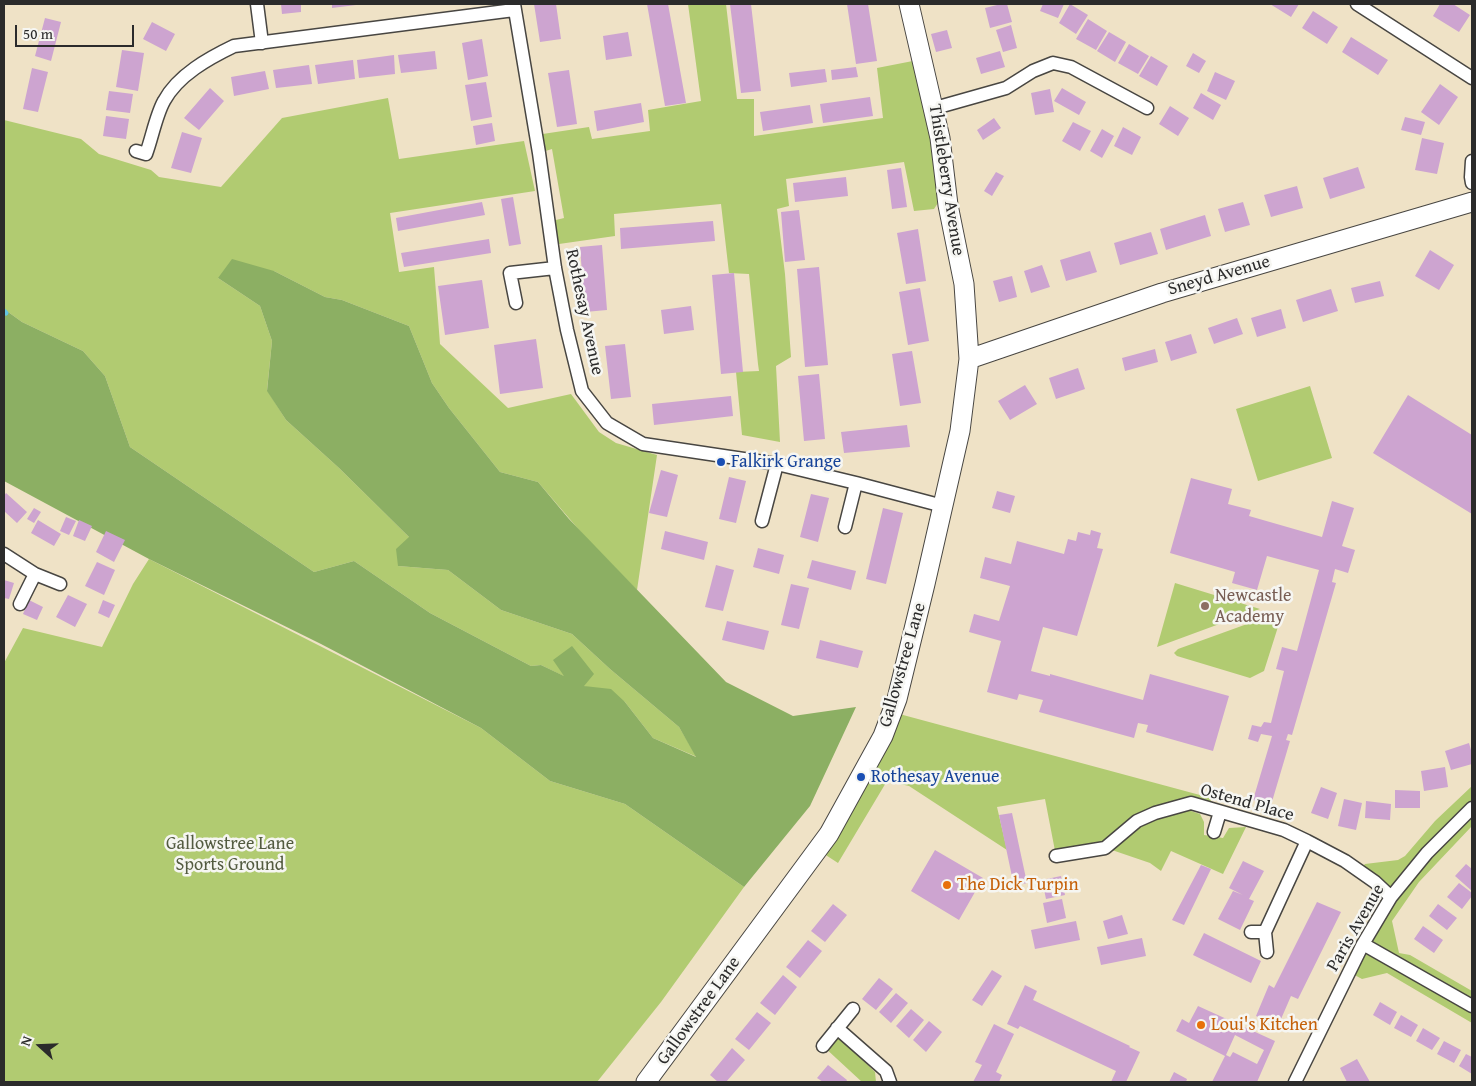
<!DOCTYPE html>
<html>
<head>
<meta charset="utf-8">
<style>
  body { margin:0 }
  #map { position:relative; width:1476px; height:1086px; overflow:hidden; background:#efe2c6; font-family:"Gentium Book Plus",serif }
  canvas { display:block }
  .frame { position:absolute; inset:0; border:5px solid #2b2b2b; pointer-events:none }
  .north { position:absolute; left:15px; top:1021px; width:50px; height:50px; -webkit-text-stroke:4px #f6f6f2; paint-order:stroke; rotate:290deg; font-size:14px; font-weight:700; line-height:20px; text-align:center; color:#2b2b2b }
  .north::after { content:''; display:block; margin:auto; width:18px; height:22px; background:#2b2b2b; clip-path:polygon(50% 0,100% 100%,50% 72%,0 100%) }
  .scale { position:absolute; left:15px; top:25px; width:119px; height:22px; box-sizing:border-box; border:2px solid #2b2b2b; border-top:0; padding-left:6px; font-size:15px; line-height:18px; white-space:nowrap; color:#2b2b2b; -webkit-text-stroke:4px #f6f6f2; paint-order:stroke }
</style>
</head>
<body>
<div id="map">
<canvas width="1476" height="1086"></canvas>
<div class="frame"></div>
<div class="north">N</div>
<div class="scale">50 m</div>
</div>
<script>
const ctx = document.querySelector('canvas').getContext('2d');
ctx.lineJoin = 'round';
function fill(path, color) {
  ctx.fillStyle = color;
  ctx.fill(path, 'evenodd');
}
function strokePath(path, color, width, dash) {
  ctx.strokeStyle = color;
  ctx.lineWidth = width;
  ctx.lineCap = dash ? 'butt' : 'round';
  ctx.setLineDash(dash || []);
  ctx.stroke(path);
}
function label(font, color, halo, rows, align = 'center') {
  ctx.font = font + ' "Gentium Book Plus",serif';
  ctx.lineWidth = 5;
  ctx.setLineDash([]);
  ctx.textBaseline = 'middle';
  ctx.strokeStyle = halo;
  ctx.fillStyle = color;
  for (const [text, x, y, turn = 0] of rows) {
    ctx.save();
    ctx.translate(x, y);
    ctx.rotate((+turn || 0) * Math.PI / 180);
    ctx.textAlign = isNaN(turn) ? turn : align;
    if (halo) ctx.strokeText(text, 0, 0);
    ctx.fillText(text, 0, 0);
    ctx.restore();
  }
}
fill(new Path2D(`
  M688 4H726L737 99H754V136L883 118 877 68 923 59 947 189 934 209 914 211 904 162 786 179 789 206 777 209 785 274 791 357 776 366 780 442 742 435 736 372 759 371 758 364 749 274 729 273 721 204 614 214 615 236 552 245 548 222 564 218 552 149 539 153 536 135 589 127 592 139 650 131 648 110 701 101Z
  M388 98 399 159 524 141 535 191 390 213 399 272 434 267 440 344 508 408 571 394 599 432 616 443 657 455 637 590 586 538 538 482 500 472 449 408 432 383 409 326 342 300 325 297 274 271 218 278 260 306 272 341 267 390 286 420 339 468 410 538 398 566 448 570 501 610 572 634 610 669 679 727 697 757 653 738 625 702 584 686 541 665 531 666 430 613 354 561 314 572 130 447 105 376 83 351 22 322 4 309V120L81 139 99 154 151 170 159 177 221 187 282 118Z
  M1310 386 1332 458 1258 481 1236 409Z
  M149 559 481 728 550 781 625 804 744 887 661 1002 597 1082H4V663L23 628 102 647 133 584Z
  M1175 583 1260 609 1157 647Z
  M1283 611 1264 671 1250 678 1177 656 1174 653 1178 649Z
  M892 712 1211 798 1210 810 1191 803 1155 813 1105 848 1056 856 1045 799 997 807 1007 850 909 786 887 781 838 863 818 850Z
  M1472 786V826L1419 882 1392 921 1399 953 1410 955 1472 991V1023L1387 973 1362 979 1349 972 1391 898 1359 871 1365 864 1398 860 1405 856 1435 821Z
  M1185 809 1200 814 1204 822V835L1223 838 1229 828 1246 827 1223 874 1171 851 1161 871 1150 863 1109 849 1146 822Z
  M834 1032 875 1072 876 1082H862L823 1046Z`), '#b1cb71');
fill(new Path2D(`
  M232 259 274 271 325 297 342 300 409 326 432 383 449 408 500 472 538 482 569 519 726 682 793 716 856 707 810 806 744 887 625 804 550 781 481 728 321 644 149 559 4 481V309L22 322 83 351 105 376 130 447 314 572 354 561 430 613 531 666 541 665 564 676 553 660 572 646 594 674 584 686 611 689 625 702 653 738 696 757 679 727 610 669 572 634 501 610 448 570 398 566 396 549 409 537 339 468 286 420 267 391 272 341 260 306 218 278Z`), '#8caf63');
strokePath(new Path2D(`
  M4 311 6 313`), '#64c5e2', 5);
fill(new Path2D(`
  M281 4H301V12L282 14Z
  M332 4H356V5L332 8Z
  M534 4H556L561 39 540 42Z
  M647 4H668L686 103 665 106Z
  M730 4H751L761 91 741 93Z
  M847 4H868L877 61 856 64Z
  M1001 4H1007L1012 22 990 28 985 8Z
  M1043 4H1064L1058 18 1040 11Z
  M1070 4 1088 15 1076 34 1059 23Z
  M1270 4H1299L1291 17Z
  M1440 4H1453L1470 15 1459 32 1433 16Z
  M1313 11 1338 27 1327 44 1302 28Z
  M45 18 61 22 51 61 35 56Z
  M1088 19 1107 31 1096 50 1076 39Z
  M152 22 175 34 166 51 143 39Z
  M1011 25 1017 48 1003 52 996 30Z
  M947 30 952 48 936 52 931 34Z
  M628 32 632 56 606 60 603 36Z
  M1109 32 1126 42 1115 62 1097 51Z
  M1351 37 1388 60 1378 75 1342 52Z
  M482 39 488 76 468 80 462 43Z
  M1129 44 1149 56 1138 74 1118 63Z
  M122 50 144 53 138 91 116 87Z
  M435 51 437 69 401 73 398 55Z
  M1000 51 1005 67 981 74 976 58Z
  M1193 53 1206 61 1199 73 1186 66Z
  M394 55 395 74 359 78 357 60Z
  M1151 56 1168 66 1157 86 1139 76Z
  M353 60 355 79 318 84 315 65Z
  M309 65 312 84 276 88 273 70Z
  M856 67 858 77 832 80 831 70Z
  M32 68 48 72 38 112 23 109Z
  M825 69 827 82 791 87 789 73Z
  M569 70 577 124 557 127 548 73Z
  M265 71 269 89 234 96 231 77Z
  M1215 72 1235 81 1226 100 1207 91Z
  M486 82 492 117 471 121 465 85Z
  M1440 84 1458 97 1439 125 1421 112Z
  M210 88 224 101 199 130 184 118Z
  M1062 88 1086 102 1079 115 1054 101Z
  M1050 89 1054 112 1035 115 1031 93Z
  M109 91 133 94 130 113 106 110Z
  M1201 93 1221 105 1213 120 1193 108Z
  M870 97 873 116 823 123 820 104Z
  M641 103 644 122 597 131 594 111Z
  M810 105 813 123 763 131 760 112Z
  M1170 106 1189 118 1178 136 1159 124Z
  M106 116 129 119 126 139 103 136Z
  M1405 117 1425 122 1421 135 1401 130Z
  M994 118 1001 128 983 140 977 130Z
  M1073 122 1091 131 1080 151 1062 141Z
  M492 123 495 141 476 145 473 126Z
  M1123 127 1141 137 1132 155 1114 146Z
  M1102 129 1114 136 1102 158 1090 151Z
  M182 132 202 138 191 173 171 168Z
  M1422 138 1444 143 1437 174 1415 170Z
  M1358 167 1365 188 1330 199 1323 178Z
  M901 168 907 207 892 209 887 170Z
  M996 172 1004 176 992 196 984 191Z
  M846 177 848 196 795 202 793 183Z
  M1297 186 1303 208 1271 217 1264 195Z
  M513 197 521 244 509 246 501 199Z
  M482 202 485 215 398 231 396 218Z
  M1243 202 1250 225 1225 232 1218 209Z
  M799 210 805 260 785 262 781 212Z
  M1205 215 1211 236 1166 250 1160 229Z
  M713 221 715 241 621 249 620 228Z
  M918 229 926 281 906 284 897 233Z
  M1151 232 1158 254 1120 265 1114 243Z
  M489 239 491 253 404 267 401 253Z
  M602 245 607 310 585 312 580 247Z
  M1430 250 1454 265 1439 290 1415 276Z
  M1090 251 1097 272 1066 281 1060 260Z
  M1042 265 1050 287 1031 293 1024 271Z
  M819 267 828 365 805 367 797 269Z
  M734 273 743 372 721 374 712 275Z
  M1012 276 1017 297 999 302 993 281Z
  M482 280 489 328 445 335 438 286Z
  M1380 281 1384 296 1355 303 1351 288Z
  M920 288 929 341 908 345 899 292Z
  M1331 289 1338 311 1303 322 1296 300Z
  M691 306 694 330 664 334 661 310Z
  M1281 309 1286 328 1257 337 1251 318Z
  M1237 318 1243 334 1214 344 1208 328Z
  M1191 334 1197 353 1171 361 1165 342Z
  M536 339 543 388 500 394 494 345Z
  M625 344 631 397 611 399 605 346Z
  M1155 349 1158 362 1125 371 1122 358Z
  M912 351 921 403 900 406 892 354Z
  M1078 368 1085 389 1056 399 1049 378Z
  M819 374 825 439 804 441 798 376Z
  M1025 385 1037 404 1010 420 998 401Z
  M1408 395 1472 435V514L1373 453Z
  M731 396 733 416 654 425 652 404Z
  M907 425 910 447 844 453 841 432Z
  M661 470 678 475 667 517 649 513Z
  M729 477 746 481 736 523 719 519Z
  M1191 478 1232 489 1228 504 1251 510 1249 516 1322 537 1332 501 1354 508 1342 546 1355 550 1348 573 1335 569 1332 582 1336 583 1292 735 1288 734 1286 740 1290 741 1271 805 1253 800 1272 736 1261 734 1258 742 1248 739 1252 725 1261 727 1264 722 1271 723 1284 671 1276 669 1282 647 1297 651 1319 570 1267 556 1257 590 1232 583 1235 572 1170 553Z
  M997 491 1015 496 1010 513 992 508Z
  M6 493 27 512 17 523 4 511V496Z
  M811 494 829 498 818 542 800 537Z
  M34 508 41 512 34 523 27 519Z
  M883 508 903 513 886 584 866 579Z
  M66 517 76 521 69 535 60 531Z
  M38 520 61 534 54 546 31 533Z
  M79 520 92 526 85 541 73 536Z
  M1091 530 1101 533 1097 548 1103 549 1077 636 1043 627 1031 671 1050 676V674L1143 700 1150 674 1229 696 1213 751 1146 732 1148 725 1138 723 1134 738 1039 712 1043 700 1019 694 1017 700 987 692 1001 641 969 632 974 614 999 621 1010 586 980 578 985 557 1011 564 1017 541 1064 554 1068 539 1076 541 1078 532 1090 535Z
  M106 531 125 540 114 562 96 552Z
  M665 531 708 542 704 560 661 549Z
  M758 548 784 555 779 574 753 567Z
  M812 560 856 571 851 590 807 578Z
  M97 562 115 570 104 595 85 586Z
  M716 565 734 570 723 611 705 607Z
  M4 580 14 583 9 599 4 598Z
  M791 584 809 588 799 629 781 625Z
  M68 595 87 604 75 627 56 617Z
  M29 600 43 607 37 620 23 614Z
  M103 600 115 605 109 618 98 613Z
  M727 621 769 631 764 650 722 640Z
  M820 640 863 651 858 668 816 658Z
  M1469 743 1472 754V764L1451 770 1445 751Z
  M1445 767 1448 787 1424 791 1421 771Z
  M1321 787 1337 793 1328 819 1311 813Z
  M1395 790 1420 791V808H1395Z
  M1344 799 1362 803 1356 830 1338 826Z
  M1366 801 1391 804 1390 820 1365 818Z
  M1012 813 1027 883 1014 886 999 815Z
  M935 850 983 878 959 920 911 891Z
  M1243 861 1264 871 1249 899 1254 901 1240 930 1218 919 1233 891 1243 895 1229 888Z
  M1466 864 1472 869V891L1455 876Z
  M1201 865 1211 869 1184 925 1172 920Z
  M1061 876 1065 895 1046 899 1042 880Z
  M1459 883 1472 893V896L1462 909 1447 897Z
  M1062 899 1066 918 1047 923 1043 903Z
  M1317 902 1341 912 1298 999 1291 996 1278 1026 1256 1016 1269 985 1274 988Z
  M833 904 847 915 825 942 811 931Z
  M1438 904 1457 918 1447 930 1429 916Z
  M1122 915 1128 934 1108 939 1103 921Z
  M1076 921 1080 940 1035 949 1031 930Z
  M1423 926 1443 940 1434 953 1414 939Z
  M1204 933 1261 961 1251 983 1193 955Z
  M1142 938 1146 956 1101 965 1097 947Z
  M808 940 822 951 800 978 786 967Z
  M992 970 1002 976 982 1006 972 1000Z
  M783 975 797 987 775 1015 760 1003Z
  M879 978 893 989 876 1010 862 999Z
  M1025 985 1037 991 1033 1000 1130 1046 1129 1047 1140 1052 1126 1082H1111L1116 1071 1020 1026 1018 1029 1007 1024Z
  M896 993 908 1003 891 1023 879 1012Z
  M1380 1002 1397 1012 1390 1025 1373 1015Z
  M1198 1006 1275 1041 1257 1082H1212L1225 1056 1176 1031 1182 1019 1189 1023ZM1235 1035 1264 1050 1257 1064 1233 1052 1230 1057 1226 1055Z
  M911 1009 924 1020 909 1038 896 1026Z
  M757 1012 771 1023 749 1050 735 1039Z
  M1401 1015 1418 1025 1411 1037 1394 1028Z
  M929 1021 942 1032 926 1052 913 1040Z
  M994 1024 1014 1034 996 1072 1002 1075 999 1082H973L982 1065 975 1062Z
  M1423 1028 1440 1038 1432 1050 1416 1041Z
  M1444 1041 1461 1050 1454 1063 1437 1054Z
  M732 1048 745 1060 726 1082H718L710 1075Z
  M1466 1054 1472 1057V1074L1459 1066Z
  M1357 1059 1370 1082H1347L1340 1068Z
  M828 1065 847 1080 846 1082H823L817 1078Z
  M1174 1072 1187 1079 1186 1082H1169Z`), '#cda4d0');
const street = new Path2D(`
  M257 4 262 43
  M514 4 539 153 555 268 567 330 582 391 607 423 643 444 777 464 856 483 943 506
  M1357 4 1472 78
  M935 108 1006 88 1033 71 1053 63 1071 67 1147 108
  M136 151 146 154C152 138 156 115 164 101 178 75 209 58 234 46L514 10
  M1472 161 1471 177 1472 183
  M516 303 510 273 555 268
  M762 521 777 464
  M845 527 856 483
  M4 554 35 574 60 584
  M20 604 35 574
  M1214 832 1220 812
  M1056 856 1105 848 1137 821 1155 813 1191 803 1284 830 1307 841 1345 861 1375 882 1391 897
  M1251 932H1265
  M1363 944 1472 1006
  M1267 952 1265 932 1307 841
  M837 1028 886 1071 890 1082
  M823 1046 853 1009
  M1295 1082 1363 944 1391 897 1427 853 1472 808`);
const secondary = new Path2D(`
  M969 359 1162 293 1472 202
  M646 1082 829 834 883 736 897 699 925 584 960 431 969 359 964 284 948 205 940 138 909 4`);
strokePath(street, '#484642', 15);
strokePath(secondary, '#484642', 21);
strokePath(street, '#fff', 12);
strokePath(secondary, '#fff', 19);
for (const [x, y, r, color] of [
  [721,462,5,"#1a4fb4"],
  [1205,606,5,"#8d6e63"],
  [861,777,5,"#1a4fb4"],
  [947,885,5,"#e8710a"],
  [1201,1025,5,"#e8710a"]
]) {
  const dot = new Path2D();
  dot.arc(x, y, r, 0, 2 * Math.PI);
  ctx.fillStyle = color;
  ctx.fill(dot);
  strokePath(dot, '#f6f6f2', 2);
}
label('18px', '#2b2b2b', '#f6f6f2', [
  ["Thistleberry Avenue",946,180,81],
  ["Sneyd Avenue",1219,276,-16],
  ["Rothesay Avenue",584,312,78],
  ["Gallowstree Lane",903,665,-74],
  ["Ostend Place",1247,803,16],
  ["Paris Avenue",1356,928,-60],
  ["Gallowstree Lane",699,1011,-54]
]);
label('18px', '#164399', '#f6f6f2', [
  ["Falkirk Grange",731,462],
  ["Rothesay Avenue",871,777]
], 'left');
label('18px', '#785e54', '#f6f6f2', [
  ["Newcastle",1215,596],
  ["Academy",1215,617]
], 'left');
label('18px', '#535b40', '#f6f6f2', [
  ["Gallowstree Lane",230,844],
  ["Sports Ground",230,865]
]);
label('18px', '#c56008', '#f6f6f2', [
  ["The Dick Turpin",957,885],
  ["Loui's Kitchen",1211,1025]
], 'left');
</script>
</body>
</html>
